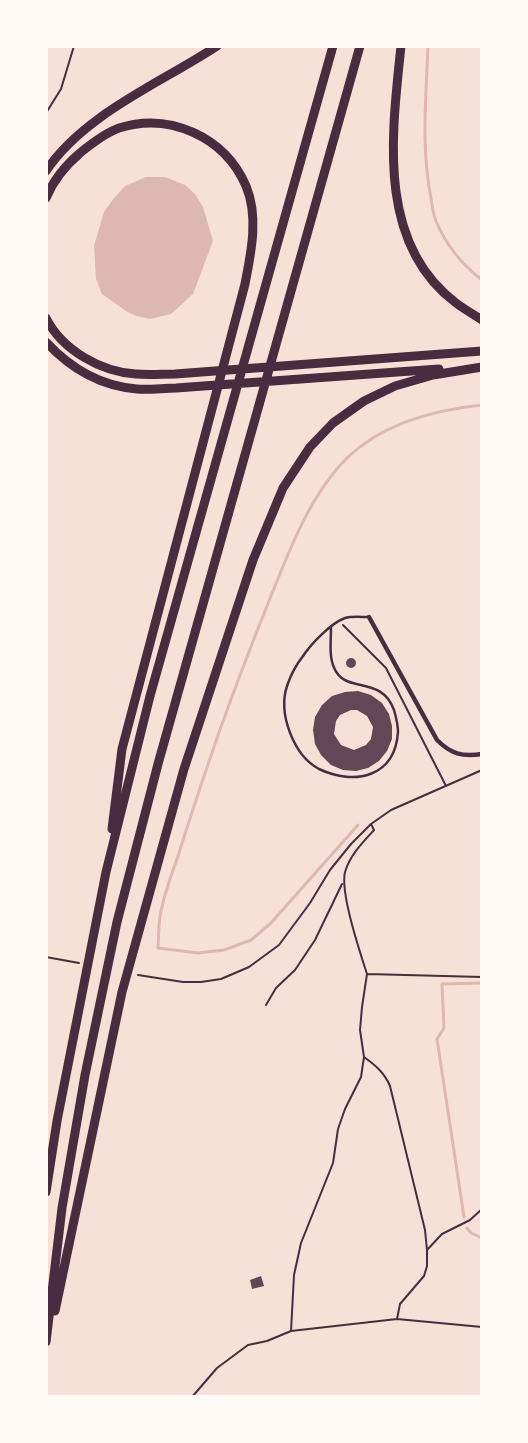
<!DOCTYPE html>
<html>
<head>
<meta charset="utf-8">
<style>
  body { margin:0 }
  #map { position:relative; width:528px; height:1443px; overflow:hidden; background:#f7e1d7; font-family:"Golos Text",sans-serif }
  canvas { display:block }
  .frame { position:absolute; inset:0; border:48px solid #fffaf5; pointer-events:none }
</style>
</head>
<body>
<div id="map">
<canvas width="528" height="1443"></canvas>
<div class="frame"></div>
</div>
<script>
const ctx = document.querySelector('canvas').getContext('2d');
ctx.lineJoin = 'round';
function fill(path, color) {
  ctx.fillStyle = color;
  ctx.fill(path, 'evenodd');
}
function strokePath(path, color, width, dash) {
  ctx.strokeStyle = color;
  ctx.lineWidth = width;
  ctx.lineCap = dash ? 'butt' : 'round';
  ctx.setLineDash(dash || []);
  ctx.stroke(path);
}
fill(new Path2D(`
  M146 177H165L185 185 195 194 203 207 213 241 193 294 171 314 150 319 136 316 126 311 102 294 96 279 94 246 104 212 114 198 125 186Z`), '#dcb8b0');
strokePath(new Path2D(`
  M428 46C426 97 421 149 431 198 432 206 433 214 436 221 446 245 461 264 482 280
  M358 825 270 924 251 940 224 950 198 953 158 948C159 935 158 920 162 907 166 888 173 871 179 853 191 814 204 776 217 738 234 690 252 643 271 596 290 549 310 495 347 458 383 423 433 410 482 405
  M464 1217 437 1039 444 1028 442 984 482 983
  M467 1228 471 1233 482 1238`), '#dcb8b0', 3);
fill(new Path2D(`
  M346 663a5 5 0 1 1 10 0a5 5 0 1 1-10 0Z
  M358 691 371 695 382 703 389 714 392 726V739L387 751 379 761 368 768 356 771 343 770 331 765 321 755 315 744 313 730 315 717 322 705 332 696 345 692ZM351 710H357L367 716 373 727 371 739 366 745 354 750 341 745 334 734 336 721 340 715Z
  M261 1276 264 1286 252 1289 250 1280Z`), '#644757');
strokePath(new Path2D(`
  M46 113 61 89 74 46
  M343 625 386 668 446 786
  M371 824 374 830C363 842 350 855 345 872 340 893 360 952 367 974L482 977
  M46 957 79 963
  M367 974 362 1007 360 1030 364 1057C375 1065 384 1072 390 1086L425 1230 427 1250V1266L424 1276 400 1304 397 1319 482 1327
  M138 975 183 982H201L221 979 249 967 279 945 310 903 330 870 351 844 371 824 391 810 482 770
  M266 1005 276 988 295 970 315 940 342 884
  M427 1250 442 1234 470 1220 482 1209
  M291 1331 294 1275 301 1243 333 1163 338 1129 345 1109 361 1077 364 1057
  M192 1397 217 1368 248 1345 267 1341 291 1331 397 1319`), '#4a2c40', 2);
strokePath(new Path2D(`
  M331 628C331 643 328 660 337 673 350 692 382 677 394 710 396 717 398 725 398 732 395 777 355 786 319 769 293 755 278 713 287 686 291 674 296 665 303 656 311 644 331 623 345 618 351 616 361 617 368 617`), '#4a2c40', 2.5);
strokePath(new Path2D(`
  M369 617 437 740C451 754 462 757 482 754`), '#4a2c40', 4.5);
strokePath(new Path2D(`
  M401 46C392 133 376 243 456 303 464 309 473 314 482 320
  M46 171C84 114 161 83 217 46
  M46 198C53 181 66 165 80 153 91 144 105 133 119 128 170 112 225 137 246 186 259 217 251 253 245 284L122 749 112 829
  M46 318C62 350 101 372 136 374 149 375 162 374 175 374L482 351
  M46 342C71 369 100 386 137 389 150 390 163 388 176 388L439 369
  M46 1192 57 1121 106 872 150 696 333 46
  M55 1311 122 992 184 769 253 560 283 488 310 447 333 423 364 401 395 386 433 375 482 367
  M46 1342 62 1208 85 1075 117 922 158 764 360 46`), '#4a2c40', 9);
</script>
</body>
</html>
